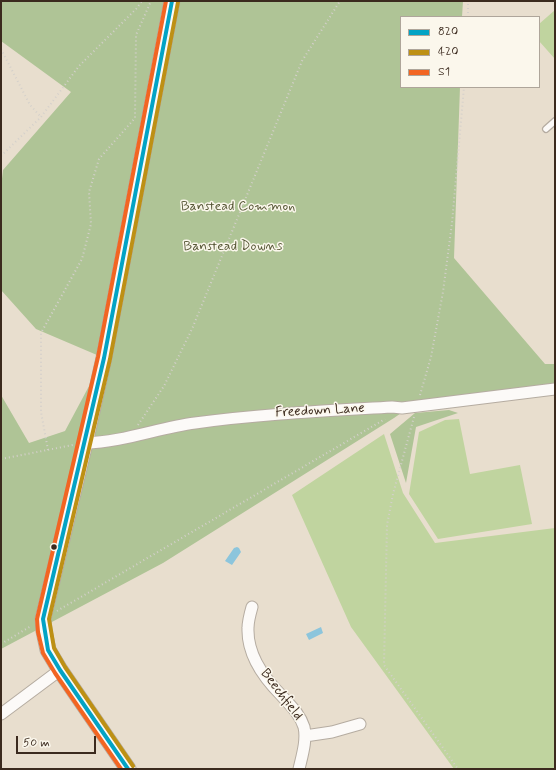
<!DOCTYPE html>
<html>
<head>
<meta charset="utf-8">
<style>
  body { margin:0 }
  #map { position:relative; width:556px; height:770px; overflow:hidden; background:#e8dece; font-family:Mynerve,sans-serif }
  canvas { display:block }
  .frame { position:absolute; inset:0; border:2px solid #3b2a1e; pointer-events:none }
  .legend { position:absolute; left:400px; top:16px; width:140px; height:72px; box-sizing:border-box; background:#fbf7ec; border:1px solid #aea59a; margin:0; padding:5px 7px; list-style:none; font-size:12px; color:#3b2a1e }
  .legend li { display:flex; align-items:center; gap:8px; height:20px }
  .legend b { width:20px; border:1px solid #aea59a }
  .scale { position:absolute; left:16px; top:736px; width:80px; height:18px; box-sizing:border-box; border:2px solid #3b2a1e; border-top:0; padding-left:5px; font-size:12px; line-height:14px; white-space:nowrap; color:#3b2a1e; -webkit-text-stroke:3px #fbf7ec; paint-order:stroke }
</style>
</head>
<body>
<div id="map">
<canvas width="556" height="770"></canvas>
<div class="frame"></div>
<ul class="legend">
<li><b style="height:5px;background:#03a3c5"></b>820</li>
<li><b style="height:5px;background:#bd9014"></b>420</li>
<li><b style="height:5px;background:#f26522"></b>S1</li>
</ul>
<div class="scale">50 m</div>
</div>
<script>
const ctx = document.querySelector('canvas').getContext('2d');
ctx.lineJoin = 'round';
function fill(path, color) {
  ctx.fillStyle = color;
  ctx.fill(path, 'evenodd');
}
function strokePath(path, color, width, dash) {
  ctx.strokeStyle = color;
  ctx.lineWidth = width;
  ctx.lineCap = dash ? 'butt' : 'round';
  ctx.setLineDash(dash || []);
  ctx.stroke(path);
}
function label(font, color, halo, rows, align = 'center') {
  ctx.font = font + ' Mynerve,sans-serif';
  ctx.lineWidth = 3;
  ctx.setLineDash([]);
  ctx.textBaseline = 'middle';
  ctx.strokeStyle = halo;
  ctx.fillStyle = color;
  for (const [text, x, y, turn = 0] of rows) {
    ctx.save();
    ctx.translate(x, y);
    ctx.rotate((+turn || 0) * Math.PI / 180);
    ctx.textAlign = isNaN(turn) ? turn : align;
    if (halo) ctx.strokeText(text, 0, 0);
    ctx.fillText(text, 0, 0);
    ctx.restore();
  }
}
fill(new Path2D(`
  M555 10V59L539 41V24Z
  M459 419 470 474 520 465 532 524 438 539 409 494 419 432 445 420Z
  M384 434 403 493 435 543 555 528V769H454L351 627 292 495Z`), '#c0d49f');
fill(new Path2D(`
  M1 1H463L462 17H401V87H460L454 258 545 364H555V385L414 404 394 418 163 563 1 649V395L29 443 65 431 104 358 36 329 1 290V187L3 170 71 92 1 41Z
  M449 410 458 413 416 427 406 483 390 434 415 413Z`), '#afc496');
fill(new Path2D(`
  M237 547 239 548 241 552 232 565 225 561 234 548Z
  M321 627 323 633 309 640 306 634Z`), '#8cc5dc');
const lane = new Path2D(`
  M546 129 555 121`);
const street = new Path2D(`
  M85 443C123 442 158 428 195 423 261 414 326 411 392 407L402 408 555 389
  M252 607C250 614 248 621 248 628 247 654 264 678 281 695 290 705 300 714 304 727 307 740 302 756 299 769
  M1 714 60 670
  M305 736 332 732 360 724`);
const secondary = new Path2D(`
  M128 769 60 670 48 650 44 631 43 619 85 443 104 358 172 1`);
strokePath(lane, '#b5aca1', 8);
strokePath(street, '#b5aca1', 13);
strokePath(secondary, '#b5aca1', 17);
strokePath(new Path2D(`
  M468 17V1
  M1 49 30 105 41 117
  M1 156 41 117 79 66 137 8 142 1
  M420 395 431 357 443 292 452 223 464 87
  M414 417 393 494 387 525 384 665 458 769
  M138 425 164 386 192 329 302 61 340 1
  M48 450 41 412V333L82 259 91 224 89 192 99 159 135 118 136 35 151 1
  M1 459 73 445
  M57 611 385 419
  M1 644 31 626`), '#d4d0cb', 2, [1, 3]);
strokePath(lane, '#fcfaf8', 5.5);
strokePath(street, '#fcfaf8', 11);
strokePath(secondary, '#fcfaf8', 15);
strokePath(new Path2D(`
  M128 769 60 670 48 650 43 619 104 358 172 1`), '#03a3c5', 4);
strokePath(new Path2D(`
  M133 766 65 667 54 648 49 619 110 359 178 2`), '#bd9014', 4);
strokePath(new Path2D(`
  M121 769 55 673 43 653 38 632 37 619 98 357 166 1`), '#f26522', 4);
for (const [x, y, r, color] of [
  [54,547,3.5,"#3b2a1e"]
]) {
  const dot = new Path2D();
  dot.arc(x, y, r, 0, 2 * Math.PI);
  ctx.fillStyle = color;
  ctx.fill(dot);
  strokePath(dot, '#fbf7ec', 1.5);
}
label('14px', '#595a39', '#fbf7ec', [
  ["Banstead Common",238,207],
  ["Banstead Downs",233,247]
]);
label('14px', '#3b2a1e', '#fbf7ec', [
  ["Freedown Lane",320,411,-3],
  ["Beechfield",281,695,53]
]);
</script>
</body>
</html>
